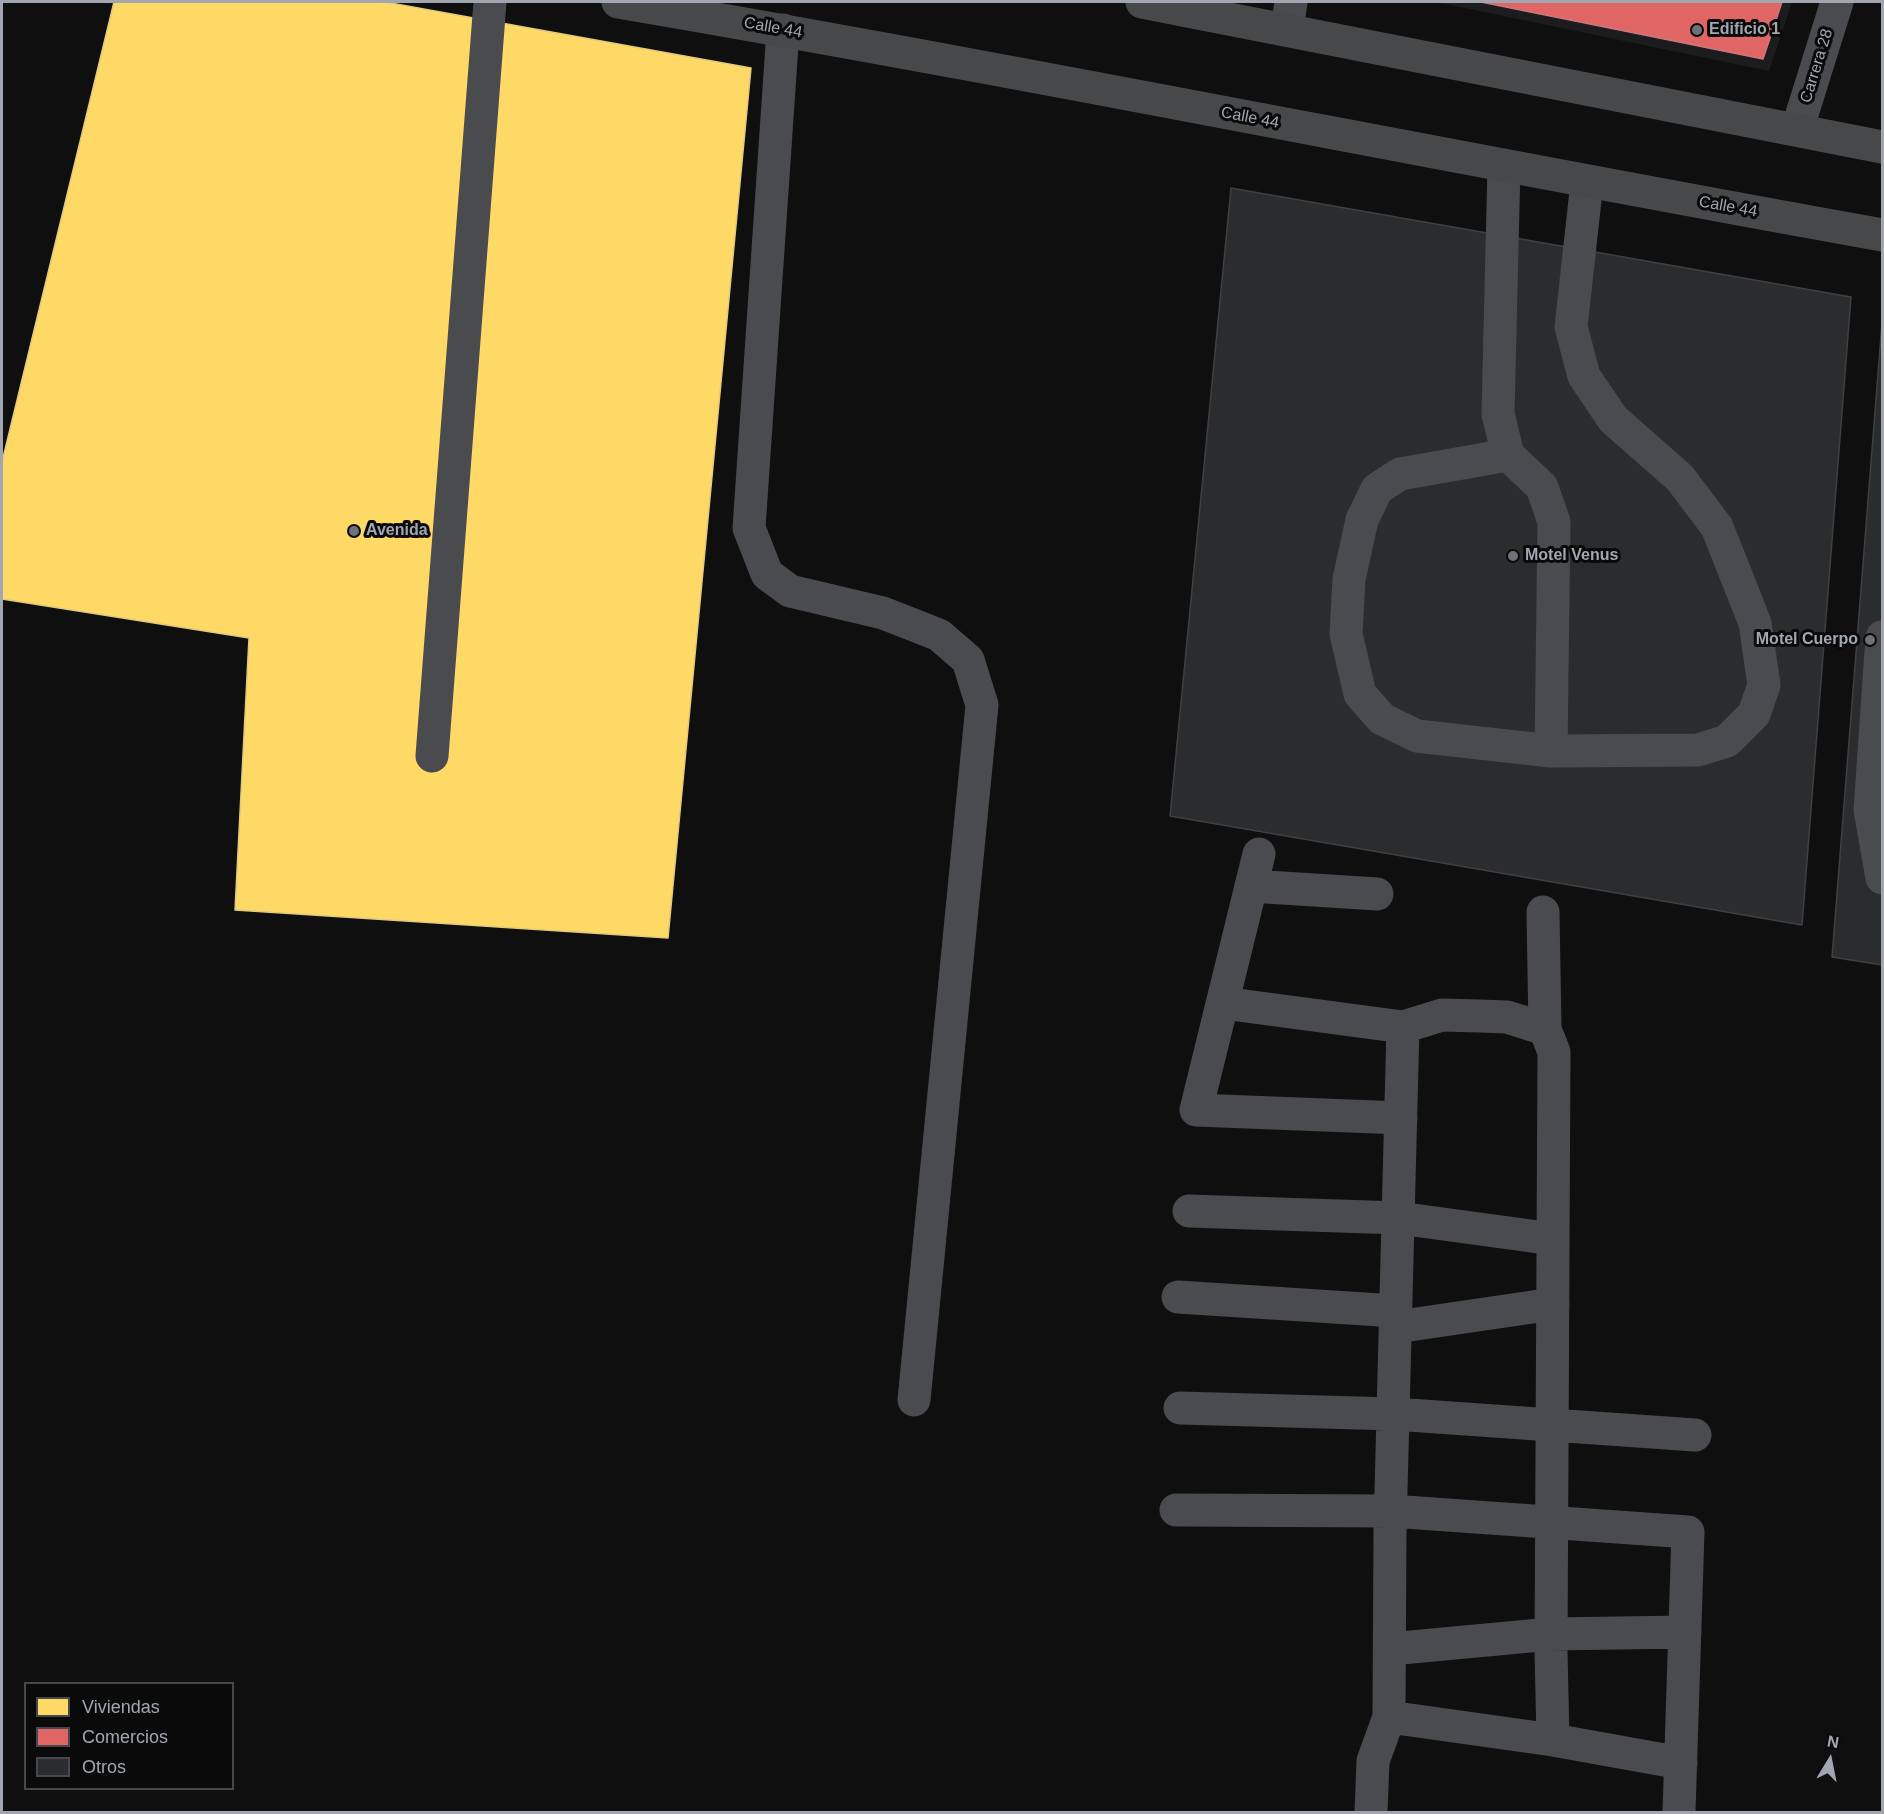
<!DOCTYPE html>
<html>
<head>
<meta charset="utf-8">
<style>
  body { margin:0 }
  #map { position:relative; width:1884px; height:1814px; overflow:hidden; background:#0f0f10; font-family:Helvetica,sans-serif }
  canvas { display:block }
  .frame { position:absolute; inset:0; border:3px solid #a1a6b0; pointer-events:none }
  .legend { position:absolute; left:24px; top:1682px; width:210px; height:108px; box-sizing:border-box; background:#0a0a0b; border:2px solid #46484d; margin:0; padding:8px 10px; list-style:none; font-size:18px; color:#a1a6b0 }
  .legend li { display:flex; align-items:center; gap:12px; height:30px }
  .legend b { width:30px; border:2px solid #46484d }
  .north { position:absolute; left:1800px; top:1730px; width:60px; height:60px; -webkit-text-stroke:4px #0a0a0b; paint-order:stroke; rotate:10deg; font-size:16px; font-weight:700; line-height:24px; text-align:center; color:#a1a6b0 }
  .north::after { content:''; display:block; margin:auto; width:21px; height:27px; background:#a1a6b0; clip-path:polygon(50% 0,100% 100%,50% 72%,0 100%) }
</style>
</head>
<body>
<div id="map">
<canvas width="1884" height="1814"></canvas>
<div class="frame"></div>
<ul class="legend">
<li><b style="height:16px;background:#ffd966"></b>Viviendas</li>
<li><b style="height:16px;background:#e06666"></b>Comercios</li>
<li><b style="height:16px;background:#2b2c2d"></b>Otros</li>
</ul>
<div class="north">N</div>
</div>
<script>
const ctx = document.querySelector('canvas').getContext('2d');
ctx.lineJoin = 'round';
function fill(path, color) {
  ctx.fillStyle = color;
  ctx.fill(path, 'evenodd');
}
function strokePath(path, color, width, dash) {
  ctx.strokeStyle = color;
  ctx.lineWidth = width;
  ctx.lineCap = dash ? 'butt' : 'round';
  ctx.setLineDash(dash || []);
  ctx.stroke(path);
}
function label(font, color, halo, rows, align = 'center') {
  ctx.font = font + ' Helvetica,sans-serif';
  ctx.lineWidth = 6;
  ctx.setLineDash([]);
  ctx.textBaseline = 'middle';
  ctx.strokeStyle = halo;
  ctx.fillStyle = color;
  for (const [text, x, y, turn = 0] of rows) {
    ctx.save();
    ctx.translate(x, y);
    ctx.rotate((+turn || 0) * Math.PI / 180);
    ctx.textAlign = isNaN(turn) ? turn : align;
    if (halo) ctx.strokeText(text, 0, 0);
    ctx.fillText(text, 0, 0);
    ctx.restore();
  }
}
fill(new Path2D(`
  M1436 2H1792L1769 71Z`), '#1c1c1e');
const homes = new Path2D(`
  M114 2H385L751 68 668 938 235 910 249 638 2 599V462Z`);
fill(homes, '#ffd966');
strokePath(homes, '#e3ca7c', 1.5);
const shops = new Path2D(`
  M1481 2H1782L1763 59Z`);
fill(shops, '#e06666');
strokePath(shops, '#cd797c', 1.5);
const building = new Path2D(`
  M1231 188 1851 297 1802 925 1170 816Z
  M1882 323V965L1832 957Z`);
fill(building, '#2b2c2d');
strokePath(building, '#3f4043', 1.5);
strokePath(new Path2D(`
  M1287 29 1291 2
  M783 30 749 528 767 574 790 591 883 613 939 635 968 660 982 705 914 1400
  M1797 130 1837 2
  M1504 166 1498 414 1508 455 1542 487 1554 522 1551 751
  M1508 455 1400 474 1377 489 1362 520 1349 579 1346 634 1360 694 1382 719 1417 736 1551 751 1698 750 1727 741 1754 714 1764 685 1755 623 1717 527 1680 478 1613 419 1584 376 1571 327 1587 182
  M1882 637 1870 810 1882 878
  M432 756 490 2
  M1259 854 1196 1110 1401 1118
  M1251 886 1377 894
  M1543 912 1545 1029
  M1223 1003 1403 1027
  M1189 1211 1399 1218 1553 1239
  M1178 1297 1396 1311
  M1396 1327 1553 1304
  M1180 1408 1394 1414 1695 1435
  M1176 1510 1391 1511 1688 1532 1679 1812
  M1390 1649 1551 1634 1685 1632
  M1553 1740 1681 1763
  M1371 1812 1373 1761 1389 1717 1390 1530 1403 1027 1442 1015 1480 1016 1507 1017 1545 1029 1554 1052 1551 1650 1553 1740 1389 1717`), '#4a4b4e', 33);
strokePath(new Path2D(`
  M618 2C1041 74 1461 160 1882 235
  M1142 2 1882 147`), '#46484a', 33);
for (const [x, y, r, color] of [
  [1697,30,6,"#6e7178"],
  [354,531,6,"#6e7178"],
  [1513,556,6,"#6e7178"],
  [1870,640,6,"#6e7178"]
]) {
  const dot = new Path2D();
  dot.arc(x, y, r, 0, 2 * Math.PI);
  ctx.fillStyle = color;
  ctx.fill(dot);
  strokePath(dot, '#0a0a0b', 2);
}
label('16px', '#a1a6b0', '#0a0a0b', [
  ["Calle 44",773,28,10],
  ["Carrera 28",1817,66,-73],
  ["Calle 44",1250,118,11],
  ["Calle 44",1728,207,10]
]);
label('bold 16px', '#a1a6b0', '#0a0a0b', [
  ["Edificio 1",1709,30],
  ["Avenida",366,531],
  ["Motel Venus",1525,556],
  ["Motel Cuerpo",1858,640,"right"]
], 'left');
</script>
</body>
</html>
